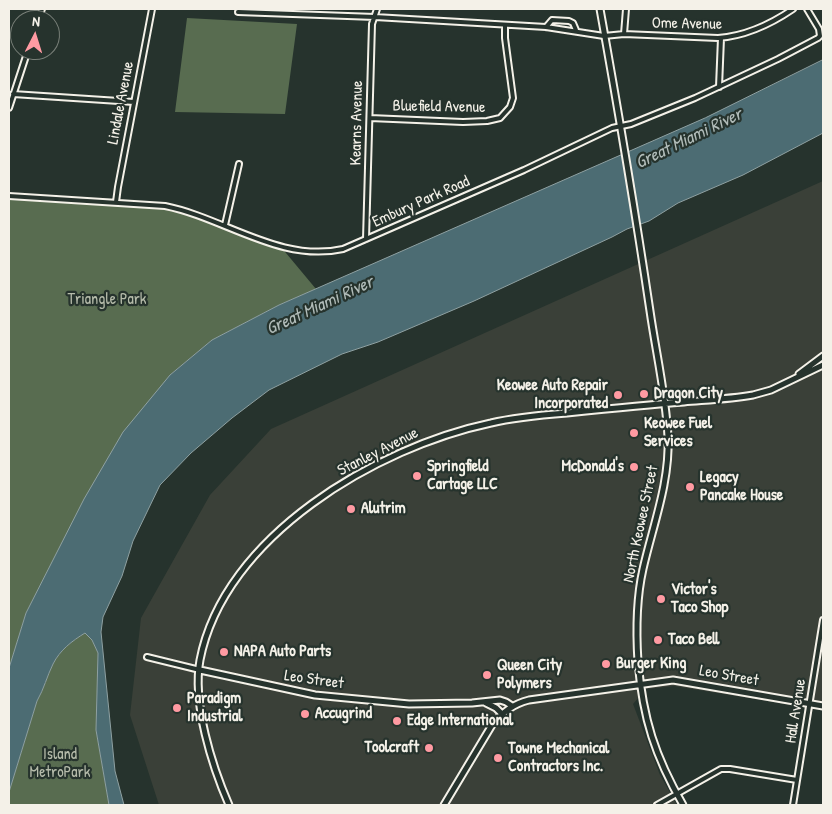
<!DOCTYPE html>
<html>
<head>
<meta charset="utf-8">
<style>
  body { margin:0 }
  #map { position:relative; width:832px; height:814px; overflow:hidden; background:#26332d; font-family:"Patrick Hand",sans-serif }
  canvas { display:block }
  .frame { position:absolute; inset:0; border:10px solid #f4f1e8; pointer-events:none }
  .north { position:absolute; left:10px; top:10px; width:50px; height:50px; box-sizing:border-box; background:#26332d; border:1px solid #787f78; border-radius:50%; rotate:5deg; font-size:14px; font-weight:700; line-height:20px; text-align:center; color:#f4f1e8 }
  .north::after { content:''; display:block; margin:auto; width:18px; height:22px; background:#ff9aa2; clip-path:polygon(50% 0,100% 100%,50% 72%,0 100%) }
</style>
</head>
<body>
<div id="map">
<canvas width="832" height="814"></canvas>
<div class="frame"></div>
<div class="north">N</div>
</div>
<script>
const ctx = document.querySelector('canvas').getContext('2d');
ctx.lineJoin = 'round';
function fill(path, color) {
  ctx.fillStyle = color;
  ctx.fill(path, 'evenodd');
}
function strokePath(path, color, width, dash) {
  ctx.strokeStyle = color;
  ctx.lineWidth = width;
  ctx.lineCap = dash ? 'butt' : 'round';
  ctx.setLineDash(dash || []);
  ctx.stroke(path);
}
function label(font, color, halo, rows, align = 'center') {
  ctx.font = font + ' "Patrick Hand",sans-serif';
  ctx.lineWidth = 4.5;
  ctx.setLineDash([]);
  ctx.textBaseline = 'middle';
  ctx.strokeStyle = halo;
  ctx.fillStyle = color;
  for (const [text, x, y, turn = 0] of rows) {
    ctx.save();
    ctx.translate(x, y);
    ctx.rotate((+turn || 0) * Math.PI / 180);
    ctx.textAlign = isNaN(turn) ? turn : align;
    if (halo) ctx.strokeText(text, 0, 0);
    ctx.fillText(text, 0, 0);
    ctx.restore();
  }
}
fill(new Path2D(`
  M823 181V710L674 686 646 689 633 704 660 775 677 805H159L130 715 141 618 210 495 271 429Z`), '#3a4038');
fill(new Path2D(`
  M187 18 297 24 285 114 175 112Z
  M9 196 177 208 281 247 316 289 279 305 212 340 170 375 49 569 26 613 9 668Z
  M85 633 92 640 98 653 96 730 109 805H9V792L37 701C44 689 47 676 53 664 60 650 72 641 85 633Z`), '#586c50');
const water = new Path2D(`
  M823 60V133L743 175 678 203 649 221 627 229 612 237 474 301 378 342 342 354 269 390 232 418 191 453 160 485 133 541 122 576 103 617 101 632 115 771 124 805H109L96 730 98 653 92 640 85 633C72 641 60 650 53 664 47 676 44 689 37 701L9 792V668L26 613 84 499 123 432 170 375 212 340 279 305 705 118Z`);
fill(water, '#4c6c73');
strokePath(water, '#8fa1a2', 1);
const street = new Path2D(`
  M238 12 375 17 546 27 604 36 624 34 718 38C746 36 771 24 793 9
  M38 20 42 9
  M546 27 552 20 569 21 573 23 576 30
  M624 34 626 9
  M719 87 721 38
  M13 94 134 102
  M9 108 28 50
  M370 118 463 122 487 121 500 118 510 107 513 98 505 38V26
  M9 196 165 206C225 218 280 263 343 249L524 170 612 128 631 124 695 98 778 59 818 38 820 36 819 29 807 9
  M116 202 118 187 152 9
  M225 225 239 164
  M366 239 372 24 377 9
  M147 657 200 670
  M657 805 721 769H730L797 780
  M793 805 823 620`);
const secondary = new Path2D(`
  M600 9C618 109 635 210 650 311 656 353 666 395 668 437 670 482 653 525 643 569 636 600 636 631 638 662 643 719 655 756 683 805
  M799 374 823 356
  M200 670 315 695 409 704 472 703 500 700 506 702 512 706
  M486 703 496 708 502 714
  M229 805C212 766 192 703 200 660 224 536 377 447 491 423 516 417 541 415 567 413 606 409 645 405 684 402 707 400 730 399 753 395L771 390 823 365
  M444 805 492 725C503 712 513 704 529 700L673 680 823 706`);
strokePath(street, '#f4f1e8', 8);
strokePath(secondary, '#f4f1e8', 9);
strokePath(street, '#26332d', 4);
strokePath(secondary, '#26332d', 5);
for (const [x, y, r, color] of [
  [644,394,5,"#ff9aa2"],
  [618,395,5,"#ff9aa2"],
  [634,433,5,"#ff9aa2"],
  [634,467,5,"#ff9aa2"],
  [417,476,5,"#ff9aa2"],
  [690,487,5,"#ff9aa2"],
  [351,509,5,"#ff9aa2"],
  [661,599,5,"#ff9aa2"],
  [658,640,5,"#ff9aa2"],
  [224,652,5,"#ff9aa2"],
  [606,664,5,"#ff9aa2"],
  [487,675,5,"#ff9aa2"],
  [177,708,5,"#ff9aa2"],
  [305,714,5,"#ff9aa2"],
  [397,721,5,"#ff9aa2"],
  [429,748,5,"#ff9aa2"],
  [498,758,5,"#ff9aa2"]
]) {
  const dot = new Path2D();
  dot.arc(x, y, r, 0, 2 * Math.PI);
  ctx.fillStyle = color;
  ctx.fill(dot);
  strokePath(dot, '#26332d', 2);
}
label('16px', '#f4f1e8', '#26332d', [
  ["Ome Avenue",687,24,1],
  ["Lindale Avenue",121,103,-79],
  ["Bluefield Avenue",439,107,1],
  ["Kearns Avenue",357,123,-89],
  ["Embury Park Road",421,202,-24],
  ["Stanley Avenue",378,452,-27],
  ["North Keowee Street",641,524,-78],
  ["Leo Street",729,676,10],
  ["Leo Street",314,680,8],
  ["Hall Avenue",796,711,-81]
]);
label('16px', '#b6bcab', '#26332d', [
  ["Triangle Park",107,300],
  ["Island",60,755],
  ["MetroPark",60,773]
]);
label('bold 16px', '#f4f1e8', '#26332d', [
  ["Keowee Auto Repair",608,386,"right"],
  ["Incorporated",608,404,"right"],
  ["Dragon City",654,394],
  ["Keowee Fuel",644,424],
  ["Services",644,442],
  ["Springfield",427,467],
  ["Cartage LLC",427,485],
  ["McDonald's",624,467,"right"],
  ["Legacy",700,478],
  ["Pancake House",700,496],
  ["Alutrim",361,509],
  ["Victor's",671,590],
  ["Taco Shop",671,608],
  ["Taco Bell",668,640],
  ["NAPA Auto Parts",234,652],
  ["Burger King",616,664],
  ["Queen City",497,666],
  ["Polymers",497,684],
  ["Paradigm",187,699],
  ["Industrial",187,717],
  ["Accugrind",315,714],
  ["Edge International",407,721],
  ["Toolcraft",419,748,"right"],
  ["Towne Mechanical",508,749],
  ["Contractors Inc.",508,767]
], 'left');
label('italic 18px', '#b1bcb9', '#26332d', [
  ["Great Miami River",689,139,-26],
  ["Great Miami River",320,306,-25]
]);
</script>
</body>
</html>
